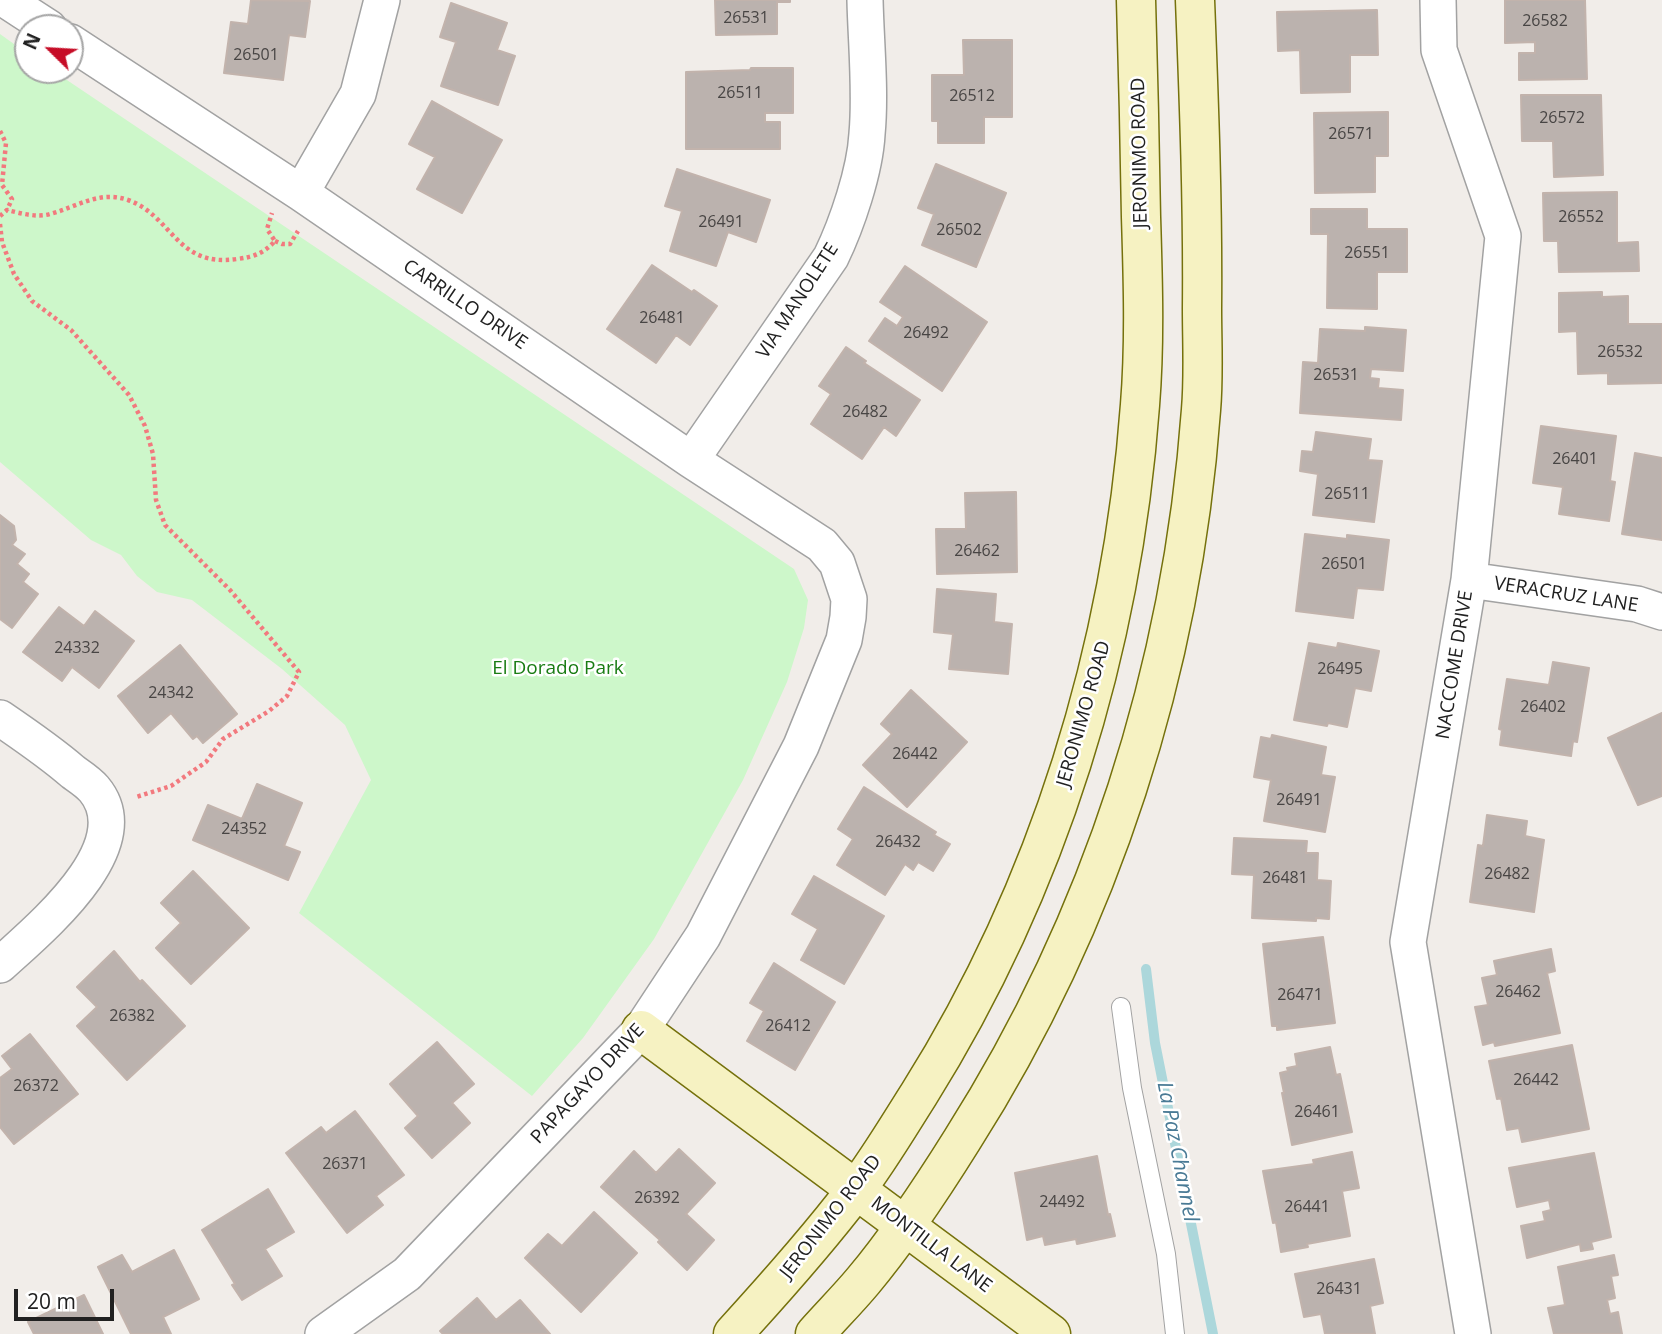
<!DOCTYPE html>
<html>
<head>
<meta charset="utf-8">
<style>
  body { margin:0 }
  #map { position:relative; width:1662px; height:1334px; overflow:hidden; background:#f1ede9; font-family:"Open Sans",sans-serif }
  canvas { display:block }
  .north { position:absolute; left:14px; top:14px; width:70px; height:70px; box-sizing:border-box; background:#fff; border:2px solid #a6a6a6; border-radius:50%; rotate:294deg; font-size:19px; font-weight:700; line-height:28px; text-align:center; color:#212121 }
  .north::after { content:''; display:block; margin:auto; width:24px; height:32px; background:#c60d27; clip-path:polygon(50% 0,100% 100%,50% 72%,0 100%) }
  .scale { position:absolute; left:14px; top:1289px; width:100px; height:32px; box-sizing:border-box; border:4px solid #212121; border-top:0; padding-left:9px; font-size:21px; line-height:24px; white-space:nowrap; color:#212121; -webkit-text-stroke:5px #fff; paint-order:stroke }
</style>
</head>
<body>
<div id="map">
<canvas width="1662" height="1334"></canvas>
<div class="north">N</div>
<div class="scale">20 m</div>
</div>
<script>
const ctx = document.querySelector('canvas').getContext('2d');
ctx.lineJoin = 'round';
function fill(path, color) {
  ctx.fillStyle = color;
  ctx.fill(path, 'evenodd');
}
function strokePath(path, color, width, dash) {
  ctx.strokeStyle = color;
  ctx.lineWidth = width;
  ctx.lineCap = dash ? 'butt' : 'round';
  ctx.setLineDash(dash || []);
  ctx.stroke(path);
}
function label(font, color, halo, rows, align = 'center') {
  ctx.font = font + ' "Open Sans",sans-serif';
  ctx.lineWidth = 5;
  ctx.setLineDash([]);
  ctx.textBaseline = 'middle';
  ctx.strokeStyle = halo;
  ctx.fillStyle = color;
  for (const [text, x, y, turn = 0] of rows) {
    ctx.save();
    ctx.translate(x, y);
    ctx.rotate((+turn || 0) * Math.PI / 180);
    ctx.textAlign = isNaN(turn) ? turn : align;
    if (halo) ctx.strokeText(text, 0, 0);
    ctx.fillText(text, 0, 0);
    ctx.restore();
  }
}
fill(new Path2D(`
  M0 34 28 54V70H52L794 569 808 600 804 628 787 682 743 780 654 939 583 1038 532 1096 299 913 371 780 345 725 282 669 192 600 157 592 137 576 121 555 91 540 0 462Z`), '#cdf7ca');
strokePath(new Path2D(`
  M1146 969 1155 1043 1213 1334`), '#acd7db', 10);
const building = new Path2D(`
  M251 0 310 1 305 37 289 35 283 80 224 73 231 22 248 24Z
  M715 0H790V2H777V34L716 35Z
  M1505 0H1585L1587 79 1519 80V53H1535V42L1505 43Z
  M451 3 507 23 497 50 515 56 498 105 441 86 456 42 440 37Z
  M1377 10 1378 55H1350V92L1301 93 1300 50 1278 51 1277 12Z
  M963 40H1012V117H984V143H938V121H932V75H964Z
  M751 68H793V113H765V122H780V149H686V72L750 70Z
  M1521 95H1601L1603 175 1554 177 1553 141H1522Z
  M432 101 502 140 462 213 417 189 435 157 409 144Z
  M1388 112V156H1375V192L1315 193 1314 113Z
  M936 164 1006 193 976 267 922 245 934 214 918 208Z
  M677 169 770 200 756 242 728 232 716 266 670 251 682 211 665 206Z
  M1617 192V243L1638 242 1639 271 1559 272 1558 241H1544L1543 193Z
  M1311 209H1367V229H1407V272H1377V309L1327 308 1328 234H1311Z
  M652 265 692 292 694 290 717 306 690 345 676 335 656 363 607 329Z
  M905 266 987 322 942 391 869 341 885 318 897 326 903 317 880 302Z
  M1602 292V297L1628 296V324H1662V383L1608 384V373L1578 374 1577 331 1559 332V293Z
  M1365 327 1406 330 1403 371 1371 369 1370 378 1379 379 1378 388 1403 390 1401 420 1300 413 1303 362 1318 363 1320 329 1365 331Z
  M846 347 866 361 864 363 920 400 896 436 884 427 862 459 811 424 831 394 819 386Z
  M1541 426 1616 436 1610 481 1615 482 1609 521 1559 514 1563 487 1533 483Z
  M1316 432 1371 439 1368 460 1382 461 1374 522 1313 515 1318 474 1300 471 1302 451 1313 452Z
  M1635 453 1662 458V540L1622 534Z
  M1016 492 1017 572 937 574 936 529H966L965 493Z
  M0 515 14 526 16 540 12 545 25 554 17 564 29 574 23 582 38 594 12 628 0 619Z
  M1305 534 1347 539V535L1389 540 1383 590 1357 588 1353 618 1296 611Z
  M937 589 996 594 994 622 1012 624 1008 674 949 669 953 634 934 632Z
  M59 607 84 626 95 611 134 641 99 688 72 667 62 681 23 652Z
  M1309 643 1337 648 1338 643 1379 651 1371 691 1355 688 1347 727 1328 723 1327 726 1294 720Z
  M180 645 237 714 203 743 197 736 193 739 171 713 148 733 118 696Z
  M1553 662 1589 668 1577 742 1573 741 1571 756 1500 745 1502 730 1499 729 1507 679 1549 685Z
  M911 690 967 742 907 807 863 765 892 734 881 724Z
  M1662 713V796L1638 805 1608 738Z
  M1272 735 1326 747 1321 775 1335 777 1325 832 1264 821 1271 780 1254 777 1261 737 1271 739Z
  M257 784 302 803 284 846 300 852 288 880 193 840 208 805 242 819Z
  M864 787 936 832 934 835 950 844 933 871 918 862 913 870 905 864 885 895 837 865 853 839 838 829Z
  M1487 815 1527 821 1525 836 1544 840 1534 912 1470 902 1478 845 1483 846Z
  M1234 838 1307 841 1306 853H1318L1317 880 1331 881 1329 919 1316 918V921L1252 918 1254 875 1232 874Z
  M193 871 249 928 191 984 156 948 181 923 161 903Z
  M814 876 884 916 844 984 801 960 818 929 792 914Z
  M1323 937 1335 1023 1277 1030V1026H1272L1263 944Z
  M1551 949 1555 971 1547 973 1560 1033 1495 1046 1494 1042 1483 1045 1475 1007 1488 1005 1482 978 1497 975 1494 961Z
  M114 951 140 982 142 980 185 1026 127 1080 77 1026 97 1007 77 987Z
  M774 963 835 1002 795 1070 747 1041 764 1011 750 1003Z
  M30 1034 78 1094 14 1144 0 1127V1078L12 1069 2 1056Z
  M437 1042 474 1084 452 1103 470 1123 432 1158 405 1128 418 1116 390 1084Z
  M1572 1045 1589 1129 1522 1142 1519 1128 1507 1130 1501 1098 1497 1099 1489 1061Z
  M1330 1047 1336 1075 1340 1074 1352 1132 1292 1145 1282 1093H1284L1280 1073 1288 1071 1287 1068 1297 1066 1295 1054Z
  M355 1111 404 1175 376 1196 383 1205 347 1233 286 1153 321 1127 326 1133Z
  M679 1149 715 1183 686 1214 714 1240 687 1270 658 1242 660 1240 601 1187 634 1151 656 1173Z
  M1352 1152 1359 1188 1342 1191 1350 1236 1307 1244 1308 1247 1281 1252 1276 1222 1273 1223 1263 1171 1314 1164 1313 1160Z
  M1594 1153 1611 1237 1591 1242 1593 1249 1581 1251 1580 1244 1527 1258 1521 1226 1545 1221 1543 1212 1551 1210 1549 1200 1517 1207 1509 1168Z
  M1097 1156 1108 1215 1110 1214 1115 1236 1077 1244 1076 1239 1045 1245 1043 1236 1027 1240 1015 1173Z
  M268 1189 294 1232 265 1249 282 1276 242 1300 232 1285 235 1284 202 1230Z
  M594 1212 637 1253 581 1312 525 1258 548 1234 562 1246Z
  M174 1250 199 1299 163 1317 171 1334H131L98 1267 122 1255 132 1272Z
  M1614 1255 1618 1275 1611 1276 1615 1298 1607 1300 1610 1314 1618 1312 1622 1334H1554L1548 1308 1565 1305 1558 1267Z
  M1374 1259 1383 1303 1370 1306 1375 1334H1325L1321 1314 1304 1317 1295 1274Z
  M84 1295 103 1334H34L28 1322Z
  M477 1298 496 1320 520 1300 550 1334H443L440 1331Z`);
fill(building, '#bbb2ae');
strokePath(building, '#c2b3ac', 2);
const lane = new Path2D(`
  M1121 1007 1132 1088 1166 1254 1175 1334`);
const street = new Path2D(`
  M6 0 49 28
  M1438 0 1439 50 1503 236 1469 580 1408 942 1473 1334
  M70 42 301 193 691 460 822 545 837 563 849 599 848 617 844 640 801 746 703 936 641 1030 407 1274 323 1334
  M301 193 358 94 382 0
  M691 460 831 257C847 224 865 171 867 134 871 92 866 43 865 0
  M1469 580 1637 604 1662 612
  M0 718C25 735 50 752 73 772 80 777 88 782 94 789 142 846 38 930 0 965`);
const secondary = new Path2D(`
  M641 1030 1051 1334
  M733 1334C775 1288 817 1241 855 1191 878 1161 898 1127 919 1094 1049 887 1122 649 1140 405 1145 343 1143 280 1141 217 1140 145 1138 72 1136 0
  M815 1334C831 1316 848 1299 863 1281 900 1237 932 1188 962 1140 1102 920 1182 669 1201 410 1204 376 1202 342 1202 309 1203 206 1199 103 1195 0`);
strokePath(lane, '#a2a2a2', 20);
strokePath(street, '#a2a2a2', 38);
strokePath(secondary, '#75710c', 41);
strokePath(new Path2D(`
  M0 131 6 143 2 185 12 199 7 210
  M0 216 7 210C20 213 37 218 50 214 77 207 99 190 128 200 173 216 176 268 237 259 254 257 264 253 275 241L267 229 272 213
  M0 224 2 242 14 274 32 301 71 330 129 395 145 426 153 454 156 500 165 525 230 590 299 672 287 696 269 711 223 739 206 762 171 786 136 797
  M275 241 282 244H290L298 231`), '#f2797e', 4.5, [3.5, 3.5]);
strokePath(lane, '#fff', 18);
strokePath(street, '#fff', 35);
strokePath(secondary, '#f6f2c2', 38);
label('16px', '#484544', null, [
  ["26531",746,18],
  ["26582",1545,21],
  ["26501",256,55],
  ["26511",740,93],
  ["26512",972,96],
  ["26572",1562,118],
  ["26571",1351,134],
  ["26552",1581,217],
  ["26491",721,222],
  ["26502",959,230],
  ["26551",1367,253],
  ["26481",662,318],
  ["26492",926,333],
  ["26532",1620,352],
  ["26531",1336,375],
  ["26482",865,412],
  ["26401",1575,459],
  ["26511",1347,494],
  ["26462",977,551],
  ["26501",1344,564],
  ["24332",77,648],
  ["26495",1340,669],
  ["24342",171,693],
  ["26402",1543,707],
  ["26442",915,754],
  ["26491",1299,800],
  ["24352",244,829],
  ["26432",898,842],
  ["26482",1507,874],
  ["26481",1285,878],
  ["26462",1518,992],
  ["26471",1300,995],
  ["26382",132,1016],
  ["26412",788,1026],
  ["26442",1536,1080],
  ["26372",36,1086],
  ["26461",1317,1112],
  ["26371",345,1164],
  ["26392",657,1198],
  ["24492",1062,1202],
  ["26441",1307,1207],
  ["26431",1339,1289]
]);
label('19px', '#212121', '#fff', [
  ["JERONIMO ROAD",1140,153,-91],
  ["VIA MANOLETE",798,301,-57],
  ["CARRILLO DRIVE",465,305,34],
  ["VERACRUZ LANE",1566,595,9],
  ["NACCOME DRIVE",1455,665,-81],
  ["JERONIMO ROAD",1084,714,-74],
  ["PAPAGAYO DRIVE",588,1084,-47],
  ["JERONIMO ROAD",831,1217,-52],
  ["MONTILLA LANE",931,1245,37]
]);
label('19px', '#197c13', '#fff', [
  ["El Dorado Park",558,669]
]);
label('italic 21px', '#497a95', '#fff', [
  ["La Paz Channel",1177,1152,79]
]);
</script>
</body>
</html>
